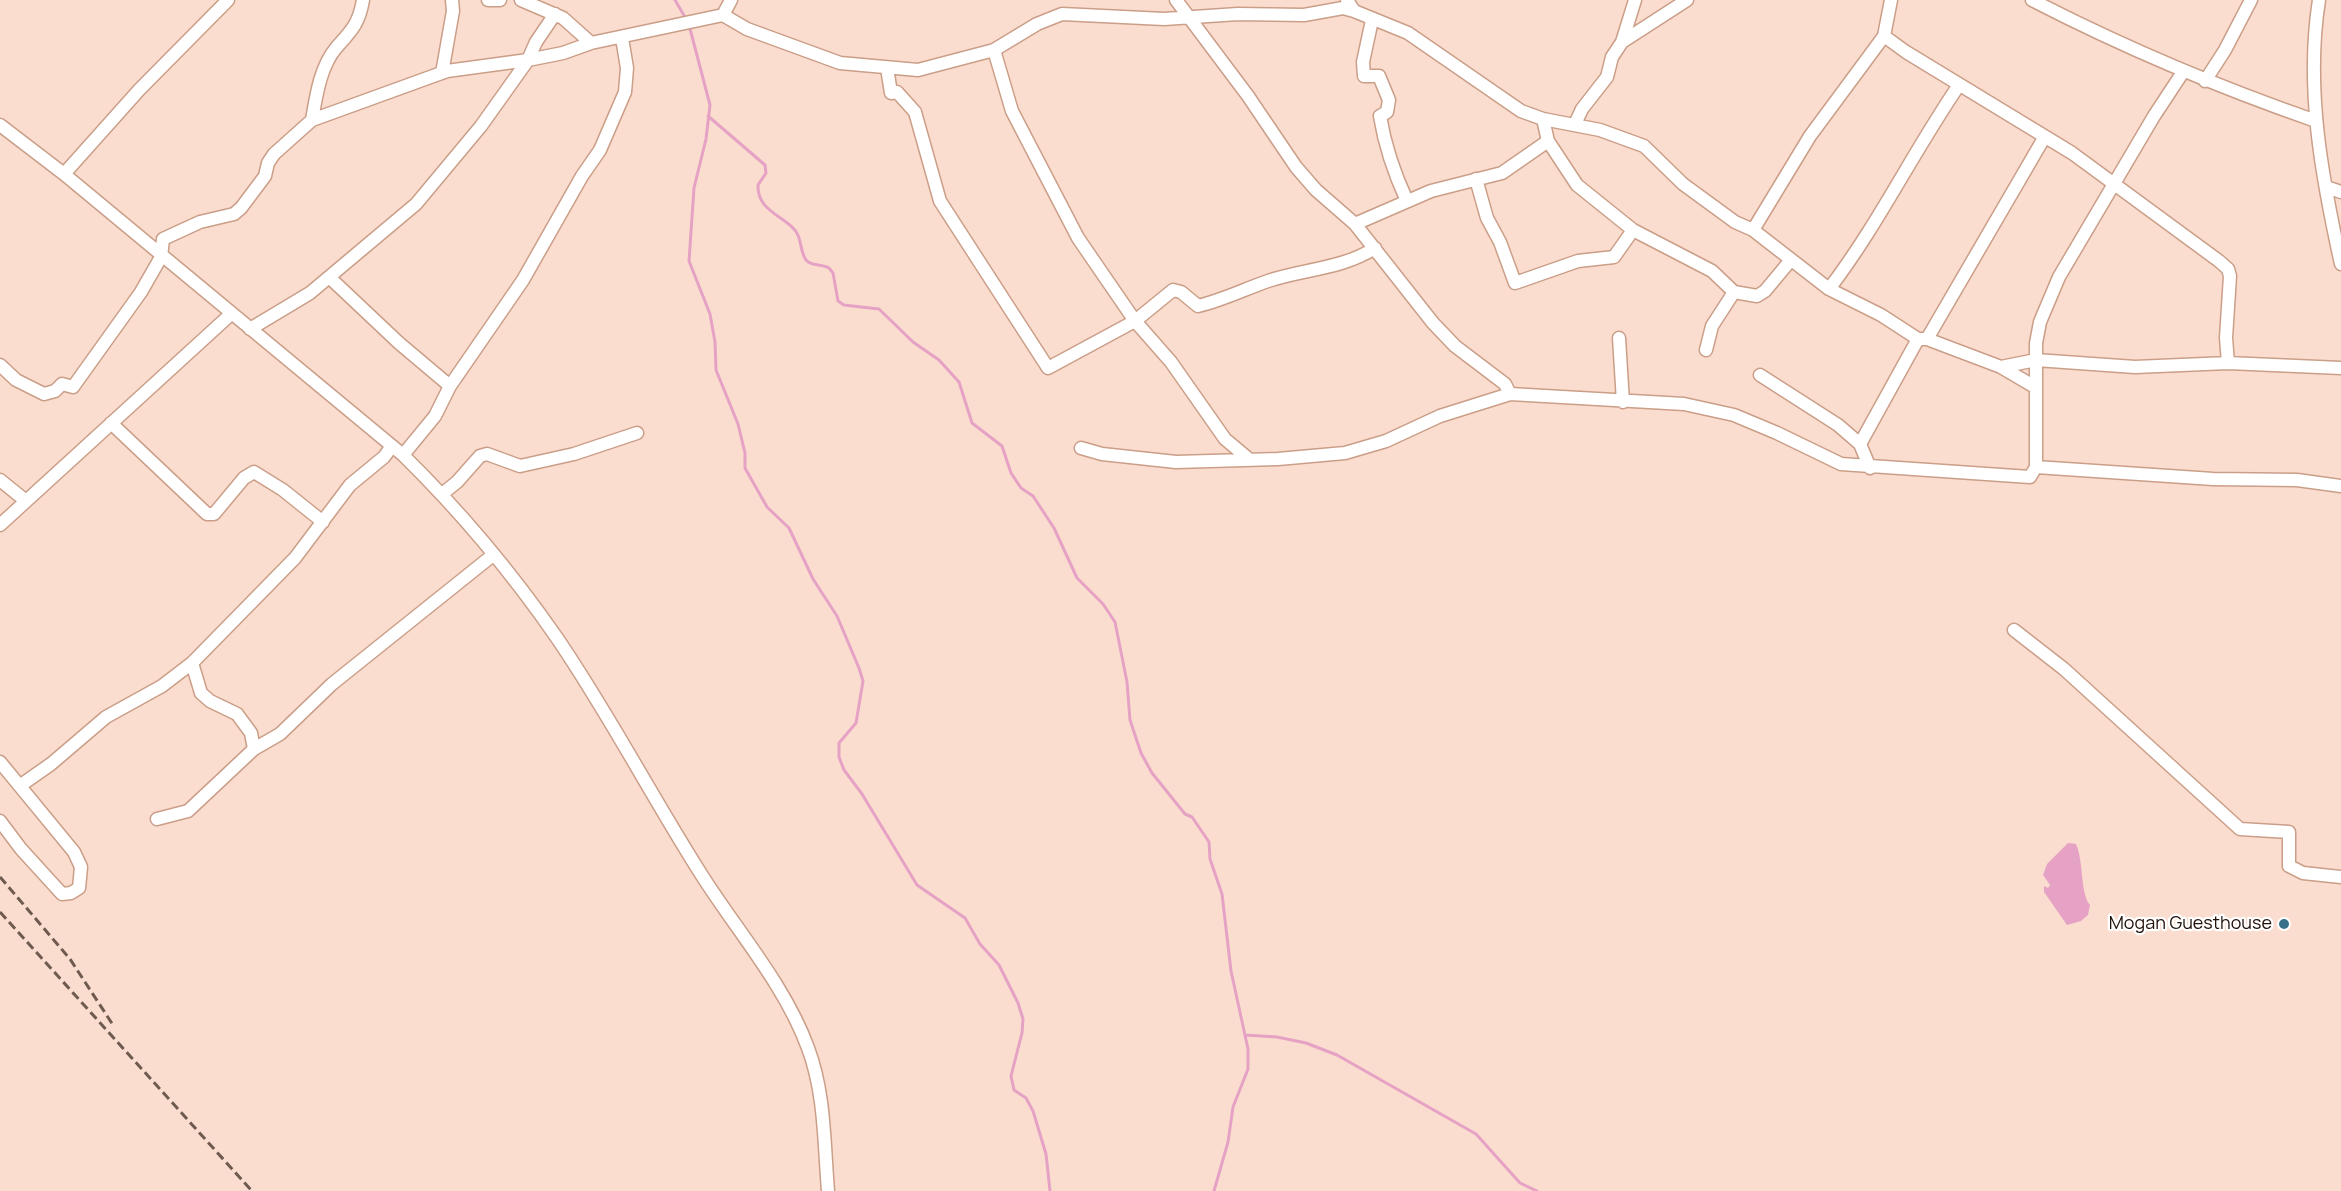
<!DOCTYPE html>
<html>
<head>
<meta charset="utf-8">
<style>
  body { margin:0 }
  canvas { display:block; background:#faddcf }
</style>
</head>
<body>
<canvas width="2341" height="1191"></canvas>
<script>
const ctx = document.querySelector('canvas').getContext('2d');
ctx.lineJoin = 'round';
function fill(path, color) {
  ctx.fillStyle = color;
  ctx.fill(path, 'evenodd');
}
function strokePath(path, color, width, dash) {
  ctx.strokeStyle = color;
  ctx.lineWidth = width;
  ctx.lineCap = dash ? 'butt' : 'round';
  ctx.setLineDash(dash || []);
  ctx.stroke(path);
}
function label(font, color, halo, rows, align = 'center') {
  ctx.font = font + ' Manrope,sans-serif';
  ctx.lineWidth = 4.5;
  ctx.setLineDash([]);
  ctx.textBaseline = 'middle';
  ctx.strokeStyle = halo;
  ctx.fillStyle = color;
  for (const [text, x, y, turn = 0] of rows) {
    ctx.save();
    ctx.translate(x, y);
    ctx.rotate((+turn || 0) * Math.PI / 180);
    ctx.textAlign = isNaN(turn) ? turn : align;
    if (halo) ctx.strokeText(text, 0, 0);
    ctx.fillText(text, 0, 0);
    ctx.restore();
  }
}
fill(new Path2D(`
  M2068 843 2076 844C2084 862 2080 893 2090 905L2088 915 2081 921 2067 925 2044 892V886L2048 888 2050 885 2043 875 2047 864Z`), '#e6a2c5');
strokePath(new Path2D(`
  M675 0 686 19
  M689 25 710 105 706 139 694 188 689 261 710 314 715 342 716 370 738 424 745 453V468L767 507 789 528 813 579 837 616 859 668 863 681 856 723 839 743V757L844 770 862 794 917 885 965 918 980 944 999 965 1018 1003 1023 1019 1022 1033 1011 1076 1014 1090 1026 1098 1033 1111 1046 1154 1050 1191
  M708 116 765 165 766 173 758 185C757 208 778 214 792 227 803 236 799 253 807 261 812 266 822 264 829 268L833 273 838 301 844 305 879 309 913 342 939 360 959 382 972 423 1002 446 1011 473 1021 488 1033 496 1054 528 1077 578 1103 604 1115 622 1127 682 1130 720 1141 753 1152 773 1185 814 1192 817 1209 842 1210 859 1222 894 1231 971 1248 1049V1069L1233 1107 1228 1142 1214 1191
  M1245 1035 1277 1037 1306 1043 1337 1055 1476 1134 1520 1183 1537 1191`), '#e6a2c5', 3);
const minor = new Path2D(`
  M488 0H500
  M521 0 563 18 591 43
  M1176 0 1248 96 1296 167 1316 190 1355 224 1433 323 1455 346 1505 384 1510 394
  M1347 0 1354 11 1408 33 1521 111 1543 119 1600 130 1644 146 1683 184 1735 222 1753 230 1829 289 1881 315 1918 339H1927L2001 367 2036 360 2135 367 2228 363 2341 368
  M2032 0C2125 48 2218 87 2316 121
  M2319 0C2305 88 2322 178 2341 264
  M723 15 747 29 840 63 918 70 994 50 1037 24 1062 14 1164 19 1238 14 1304 15 1343 8 1354 11
  M1372 20 1363 62 1364 76H1379L1389 100 1387 112 1380 116C1385 147 1394 173 1407 201
  M1884 36 1906 52 2072 153 2219 261 2228 269 2230 276 2226 338 2228 363
  M1622 42 1635 0
  M994 50 1012 111 1078 238 1135 321 1171 362 1225 439 1250 460
  M887 68 891 93 897 92 915 112 940 201 1048 368 1135 321 1173 290 1181 292 1198 306C1223 300 1245 289 1268 281 1304 269 1342 269 1375 248
  M442 73 453 11 452 0
  M2205 81 2225 50 2251 0
  M1543 119 1548 141 1577 185 1633 230 1712 271 1734 292 1757 296 1765 291 1790 261
  M312 120C316 97 320 67 336 48 351 31 359 24 363 0
  M1575 124 1582 109 1607 77 1612 57 1622 42 1687 0
  M0 125 64 174 403 455C459 510 512 573 557 638 609 714 652 797 701 874 737 931 785 985 808 1048 825 1093 824 1143 828 1191
  M64 174 139 90 228 0
  M1476 179 1487 218 1500 242 1515 283 1578 261 1614 257 1633 230
  M2326 187 2341 192
  M1355 224 1431 191 1502 173 1548 141
  M1753 230 1810 136 1884 36 1891 0
  M329 277 399 343 450 386
  M1829 289C1878 225 1913 152 1959 85
  M250 329 310 293 416 204 481 126 528 60 563 53 591 43 723 15 731 0
  M1619 338 1623 402
  M1927 339 2044 138
  M1706 350 1712 326 1734 292
  M0 365 16 380 44 394 55 391 62 384 73 387 141 292 161 257 163 239 200 222 234 214 241 208 265 176 268 163 274 154 312 120 447 71 528 60 536 42 555 14
  M2001 367 2035 387
  M1760 375 1838 425 1860 444 1870 468
  M111 423 207 514H214L244 478 254 472 283 490 323 522
  M1860 444 1918 339
  M1081 448 1102 454 1176 462 1278 459 1345 453 1386 441 1440 416 1510 394 1684 404 1734 415 1777 433 1841 464 2030 477 2036 467 2213 479 2297 480 2341 486
  M403 455 435 416 450 386 523 280 582 176 600 150 625 92 627 68 622 38
  M2036 467V343L2040 322 2059 277 2154 116 2183 72
  M0 480 26 501
  M442 494 457 482 480 456 487 454 520 466 574 454 637 433
  M0 525 231 314
  M2014 630 2064 669 2240 829 2289 832V866L2303 873 2341 877
  M254 749 280 734 332 684 493 555
  M0 762 74 852 81 867 79 888 71 893 62 894 21 849 0 821
  M21 785 51 764 106 717 162 686 192 663 295 558 350 485 384 457 392 446
  M157 819 188 811 254 749 251 733 237 714 210 701 201 693 192 663`);
strokePath(minor, '#cb9e88', 15);
strokePath(minor, '#fff', 12);
strokePath(new Path2D(`
  M0 877 70 959 113 1025
  M0 912 252 1191`), '#6f5a50', 3, [9, 4.5]);
for (const [x, y, r, color] of [
  [2284,924,6,"#37728a"]
]) {
  const dot = new Path2D();
  dot.arc(x, y, r, 0, 2 * Math.PI);
  ctx.fillStyle = color;
  ctx.fill(dot);
  strokePath(dot, '#fff', 2);
}
label('18px', '#211109', '#fff', [
  ["Mogan Guesthouse",2272,924]
], 'right');
</script>
</body>
</html>
